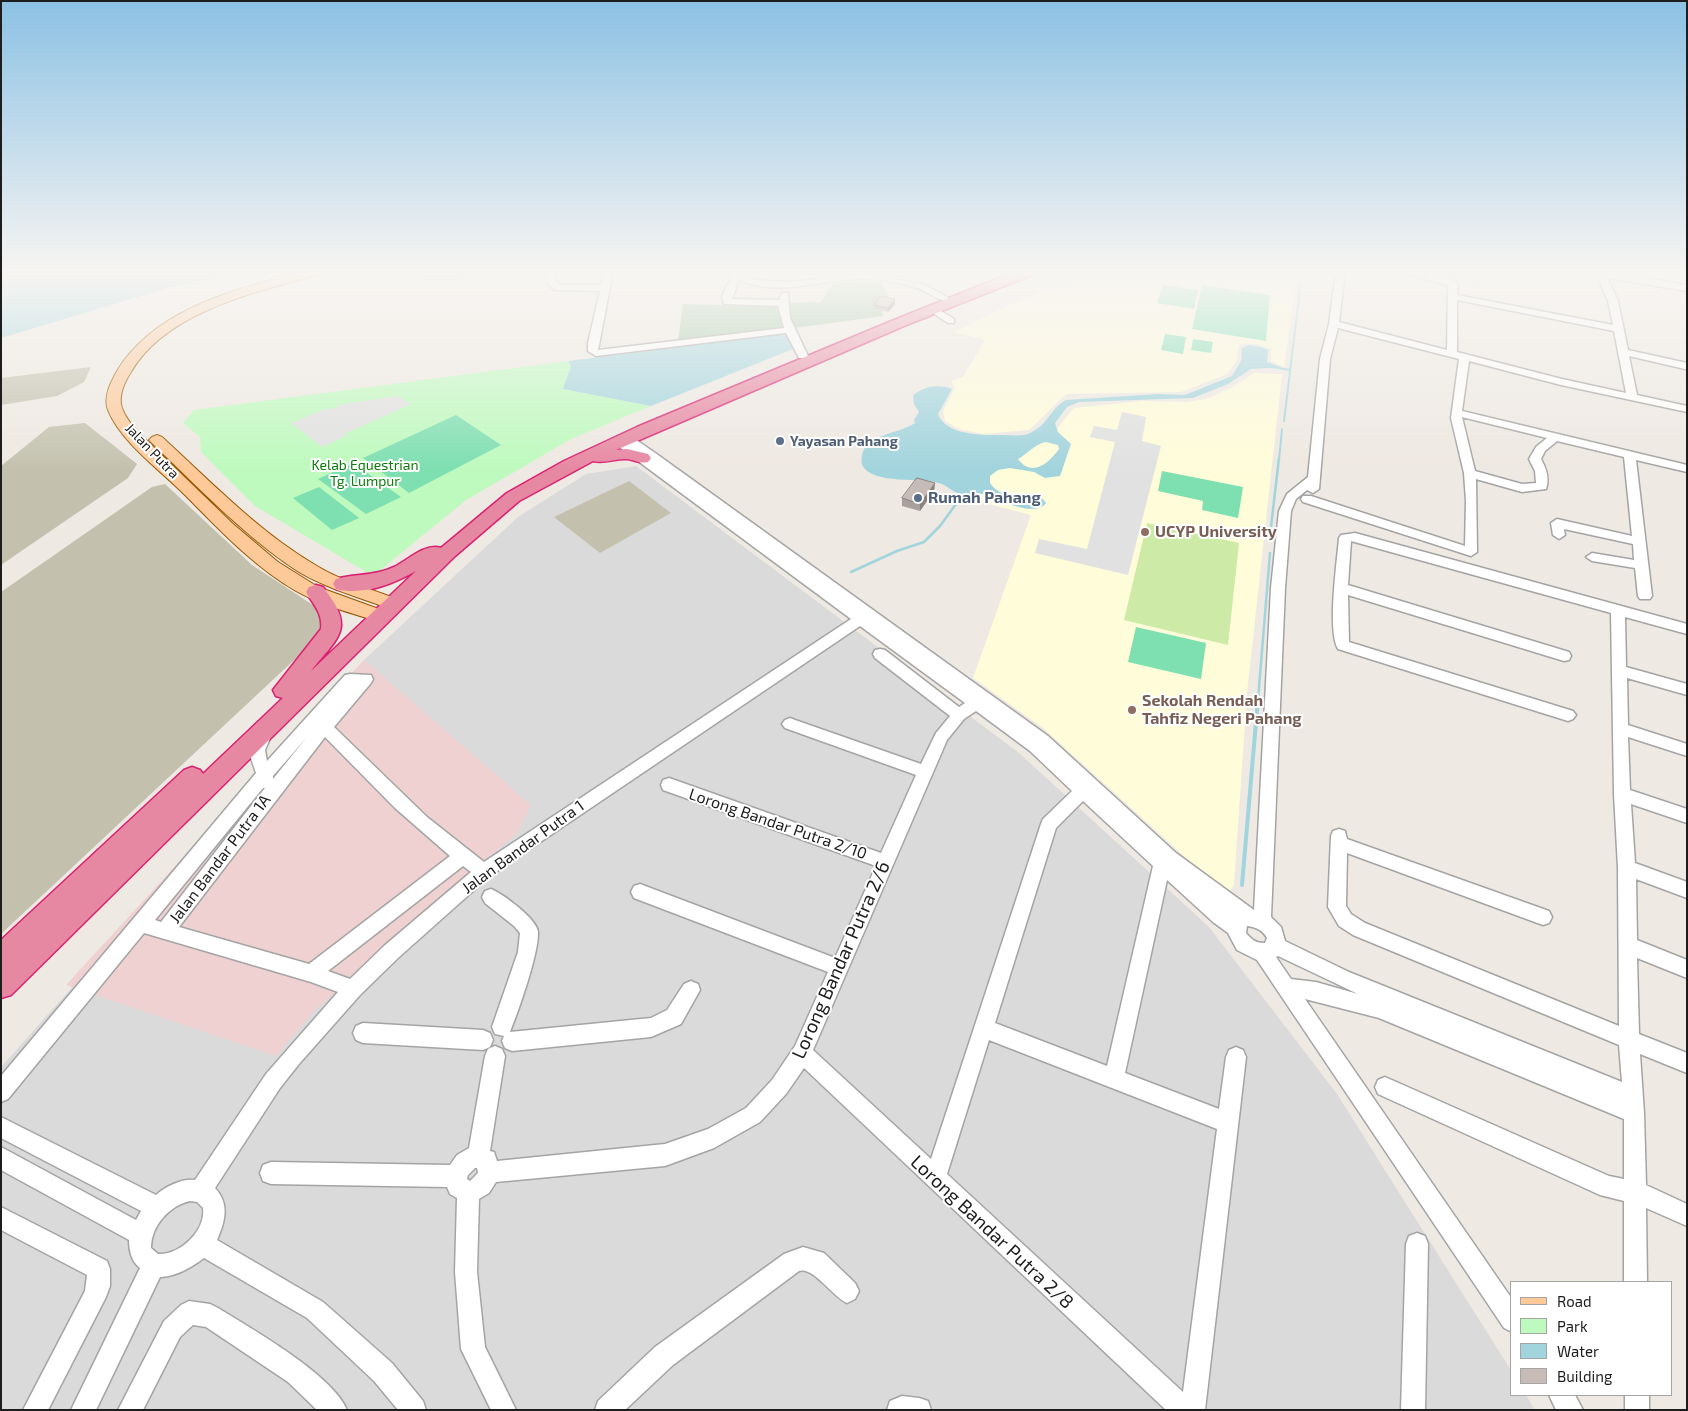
<!DOCTYPE html>
<html>
<head>
<meta charset="utf-8">
<style>
  body { margin:0 }
  #map { position:relative; width:1688px; height:1411px; overflow:hidden; background:#eee9e2; font-family:"Exo 2",sans-serif }
  canvas { display:block }
  .frame { position:absolute; inset:0; border:2px solid #1d1d1d; pointer-events:none }
  .legend { position:absolute; left:1510px; top:1281px; width:162px; height:115px; box-sizing:border-box; background:#fff; border:1px solid #a5a5a5; margin:0; padding:6px 9px; list-style:none; font-size:15px; color:#1d1d1d }
  .legend li { display:flex; align-items:center; gap:10px; height:25px }
  .legend b { width:25px; border:1px solid #a5a5a5 }
</style>
</head>
<body>
<div id="map">
<canvas width="1688" height="1411"></canvas>
<div class="frame"></div>
<ul class="legend">
<li><b style="height:6px;background:#fdc999"></b>Road</li>
<li><b style="height:14px;background:#befabe"></b>Park</li>
<li><b style="height:14px;background:#a2d4dd"></b>Water</li>
<li><b style="height:14px;background:#c6bbb6"></b>Building</li>
</ul>
</div>
<script>
const ctx = document.querySelector('canvas').getContext('2d');
ctx.lineJoin = 'round';
function fill(path, color) {
  ctx.fillStyle = color;
  ctx.fill(path, 'evenodd');
}
function strokePath(path, color, width, dash) {
  ctx.strokeStyle = color;
  ctx.lineWidth = width;
  ctx.lineCap = dash ? 'butt' : 'round';
  ctx.setLineDash(dash || []);
  ctx.stroke(path);
}
function label(font, color, halo, rows, align = 'center') {
  ctx.font = font + ' "Exo 2",sans-serif';
  ctx.lineWidth = 4;
  ctx.setLineDash([]);
  ctx.textBaseline = 'middle';
  ctx.strokeStyle = halo;
  ctx.fillStyle = color;
  for (const [text, x, y, turn = 0] of rows) {
    ctx.save();
    ctx.translate(x, y);
    ctx.rotate((+turn || 0) * Math.PI / 180);
    ctx.textAlign = isNaN(turn) ? turn : align;
    if (halo) ctx.strokeText(text, 0, 0);
    ctx.fillText(text, 0, 0);
    ctx.restore();
  }
}
fill(new Path2D(`
  M636 466 1019 753 1209 927 1337 1094 1512 1372V1395H1526L1535 1410H1V1067L364 660 518 517 586 474Z`), '#dbdada');
fill(new Path2D(`
  M364 660 531 805 517 833 314 1011 276 1056 66 985Z`), '#f0d1d2');
fill(new Path2D(`
  M1102 272H1297L1284 367 1271 361V349L1257 344H1239L1236 362 1227 374 1181 392 1066 394 1029 430 983 434 959 429 945 421 943 411 955 388 951 381 963 377 985 340 954 332 1010 305 1055 287H1069Z
  M1254 373 1282 374 1247 693 1234 885 1230 891 1217 886 1043 728 973 678 1031 515 973 500 991 466 1051 436 1074 408 1142 401 1187 402 1206 399 1233 387Z`), '#fffcda');
fill(new Path2D(`
  M91 367 84 382 57 396 1 405V378Z
  M85 423 137 464 128 478 1 565V466L49 427Z
  M629 481 671 513 600 553 554 517Z
  M165 484 252 565 322 611 323 633 1 934V592L152 487Z`), '#c3c1ae');
fill(new Path2D(`
  M1147 523 1239 543 1228 645 1124 620Z`), '#cdeaa7');
fill(new Path2D(`
  M835 280 881 282 891 303 874 309 882 311 884 316 794 328 786 309 787 303 821 302Z
  M683 304 775 306 777 307 786 329 678 341Z`), '#a3c7a5');
fill(new Path2D(`
  M568 361 571 366 563 389 651 406 571 439 466 500 373 576 255 506 201 452 200 437 183 423 194 410Z`), '#befabe');
fill(new Path2D(`
  M1163 285 1198 290 1194 309 1157 303Z
  M1202 285 1270 295 1266 341 1192 329Z
  M1165 334 1186 337 1183 354 1161 350Z
  M1193 339 1213 342 1211 353 1191 350Z
  M456 415 501 445 409 493 363 458Z
  M353 463 401 497 366 514 318 479Z
  M1162 471 1243 487 1238 518 1202 510 1203 501 1158 491Z
  M319 487 359 518 332 530 293 498Z
  M1136 627 1206 643 1201 679 1128 662Z`), '#7edfb1');
fill(new Path2D(`
  M397 396 411 404 344 434 346 436 322 447 291 423 325 409 328 410 344 404Z
  M1122 412 1146 417 1142 441 1161 446 1128 575 1035 553 1039 539 1087 549 1115 442 1090 437 1094 426 1117 430Z`), '#e1e1e1');
fill(new Path2D(`
  M1 272H250L168 288 1 338Z
  M416 272H519C497 275 432 286 415 277Z
  M784 334 790 335 793 349 651 406 563 389 571 366 568 361Z
  M1249 345 1261 347 1268 350 1267 362 1281 367 1280 369 1268 368 1251 369 1228 384 1193 398 1079 402 1067 407 1055 423 1058 432 1071 444 1060 476 1045 478 1034 472 1010 468 998 470 990 476V483C1003 501 1023 495 1041 497L1046 503C1035 519 996 498 982 494 975 492 969 496 963 495 956 494 948 487 942 484 922 476 873 486 862 465 858 433 896 436 915 423L914 420 919 412 914 404 913 396C923 386 939 384 952 389L938 414C947 437 985 435 1005 435 1014 435 1024 437 1032 432 1047 425 1052 407 1066 400L1158 394 1185 395 1232 376 1241 361 1242 348ZM1046 442 1058 445 1059 449C1049 463 1032 478 1018 459 1027 454 1035 444 1046 442Z`), '#a2d4dd');
strokePath(new Path2D(`
  M1434 272 1478 281 1484 278 1485 272
  M1279 368 1290 370
  M1284 421 1302 272
  M1279 460 1282 429`), '#a2d4dd', 2);
strokePath(new Path2D(`
  M1271 527 1279 458
  M851 572 897 551 924 542 940 526 964 493
  M1258 700 1270 553`), '#a2d4dd', 2.5);
strokePath(new Path2D(`
  M1242 885 1258 699`), '#a2d4dd', 4);
const minor = new Path2D(`
  M545 272H554L555 280 560 285H601L604 272H613L598 350 784 328 778 306 724 304 722 296 734 272H743L742 275 755 280 785 282 813 280 840 274 880 275 925 285 949 298 944 301C936 298 928 293 920 289 902 283 883 279 864 279 820 278 785 298 739 280L732 299 779 300 782 293H788L790 318 808 356 807 358H799L786 333 596 356 588 351V343L600 291 554 290 546 281Z
  M1336 272H1345L1339 322 1447 350 1448 285 1401 272C1415 272 1448 272 1458 284L1457 295 1613 325 1608 301 1597 276 1586 272H1608L1687 285V291L1607 278 1618 301 1628 350 1687 363V369H1685L1629 356 1637 395 1687 406V412L1561 385 1469 361 1462 411 1687 465V472L1636 460 1652 596 1650 599H1640L1638 596 1635 568 1592 561 1586 557 1592 553 1634 560 1633 544 1564 529 1565 535 1559 539 1553 535 1551 523 1557 519 1632 536 1624 457 1557 441 1545 451 1541 459C1546 468 1550 478 1546 489L1522 492 1476 479 1477 552 1471 556 1303 502 1301 499 1303 496H1311L1465 546 1466 501 1464 473 1451 418 1459 359 1338 328 1330 359 1319 489 1313 493 1307 490 1296 499 1291 511 1285 588 1271 917 1281 927 1285 941 1349 972 1622 1082 1619 1045 1353 935 1339 926 1328 907 1331 836 1333 831 1339 829 1345 831 1347 839 1549 911 1552 917 1549 923 1543 925 1347 853 1346 906 1351 914 1365 923 1619 1026 1618 868 1614 794 1611 613 1351 541 1348 585 1569 652 1571 656 1569 660 1564 661 1348 595 1349 642 1573 711 1576 715 1573 719 1568 721 1338 649C1327 630 1337 562 1339 538L1341 535 1355 533 1687 624V634L1625 617 1626 667 1687 684V695L1627 678 1628 725 1687 744V756L1628 737 1630 790 1687 809V823L1631 804 1635 863 1687 882V898L1636 879 1637 940 1687 960V978L1637 958 1639 1034 1687 1053V1073L1640 1054 1644 1113 1646 1185 1687 1204V1226L1646 1208 1647 1282H1624V1201L1600 1195 1378 1094 1375 1087 1378 1080 1385 1077 1609 1176 1624 1179V1119L1379 1018 1305 999 1512 1299V1332L1504 1328 1257 960 1237 950 1228 933 1213 922 1167 880 1125 1073 1219 1109 1226 1057 1229 1050 1236 1047 1243 1050 1246 1057 1205 1410H1166L804 1068 786 1094 760 1122 714 1148 665 1166 496 1182 489 1193 479 1199 477 1272 485 1347 516 1410H491L461 1349 455 1272 457 1198 450 1194 447 1187 271 1184 263 1181 260 1173 263 1165 271 1162 450 1165 457 1155 469 1148 485 1056 488 1049 495 1046 502 1049 505 1056 490 1151 494 1152 497 1161 665 1144 708 1129 746 1108 772 1080 795 1046 828 972 634 898 631 892 634 886 640 884 835 958 876 866 663 790 661 785 663 780 669 778 881 853 916 775 785 728 782 724 785 720 790 718 795 720 921 764 936 733 950 716 875 658 873 654 875 650 880 649 885 650 959 707 965 703 860 626 490 876 398 958 360 995 299 1064 280 1088 215 1188C230 1204 225 1222 217 1240L323 1302 392 1363 423 1401 426 1410H398L374 1381 307 1318 204 1258C192 1267 175 1277 160 1277L96 1410H71L140 1268C132 1262 129 1251 129 1240L1 1170V1147L136 1220 141 1211 1 1138V1117L156 1195C165 1187 182 1178 195 1180L266 1074 338 992 311 982 144 933 8 1099 1 1102V1076L256 773C249 750 245 753 259 730L264 728 269 730 272 734 265 750 267 761 345 675 350 674 371 675 373 679 371 683 334 727 427 817 484 862 851 619 619 447 617 445 619 438 635 439 658 455 1048 736 1176 853 1254 910 1271 588 1279 511 1287 494 1308 477 1320 359 1329 324ZM1457 300 1614 331 1626 393 1562 379 1457 352ZM1462 417 1547 438 1536 447 1529 459 1535 471 1536 483 1522 484 1475 471ZM976 711 1030 751 1072 791 1043 819 1041 824 931 1159 813 1050 947 740 964 719ZM307 737 273 779V776ZM325 737 395 808 450 856 309 964 179 927ZM263 788H265L161 922 155 920ZM1083 801 1153 866 1107 1066 995 1023 1056 828ZM463 866 471 872 384 946 350 979 328 971ZM1247 926C1256 927 1263 930 1267 938L1265 943C1256 943 1252 940 1246 933ZM1278 956 1358 994 1316 982 1291 979 1276 957ZM989 1040 1217 1129 1183 1392 947 1174ZM475 1168H477L478 1173 470 1181 467 1179 468 1175ZM190 1201 197 1202 203 1208C206 1230 181 1255 158 1254L151 1248C151 1226 169 1206 190 1201Z
  M933 306 954 319V323H948L930 311 928 309Z
  M491 889C503 894 537 919 538 932 539 953 518 1012 510 1032L651 1018 667 1010 684 984 691 981 698 984 700 990 681 1024 651 1037 512 1051 505 1048 502 1041 504 1036 495 1034 492 1027 518 952 520 933 514 926 485 903 482 897 485 891Z
  M363 1023 483 1030 490 1033 493 1040 490 1047 483 1050 363 1043 356 1040 353 1033 356 1026Z
  M1 1207 107 1261 110 1269V1286L106 1297 48 1410H23L85 1291 87 1275 1 1230Z
  M1417 1233 1425 1236 1428 1244 1425 1410H1401L1406 1244 1409 1236Z
  M803 1247 824 1253 855 1283 859 1291 855 1299 847 1303C833 1297 813 1266 799 1271L673 1365 625 1410H595L598 1401 655 1347 784 1254Z
  M189 1301 210 1304 218 1308C252 1329 333 1375 347 1410H317L288 1382 206 1327 193 1325 180 1337 143 1410H118L164 1321 181 1305Z
  M1549 1395H1575L1583 1410H1556Z
  M1625 1395H1649V1410H1625Z
  M902 1396 919 1398 928 1401 931 1410H887L890 1401Z`);
const major = new Path2D(`
  M299 272H320L318 275C255 292 166 312 131 372 124 383 118 396 122 408 126 419 134 428 142 436L233 524 278 562 318 587 387 612 390 616 387 620 381 622C353 614 321 605 296 591 253 566 219 529 184 494 160 470 121 442 108 410 103 397 111 382 117 371 155 309 234 290 299 272Z
  M157 435 162 437C208 479 258 531 312 563 338 580 371 589 400 600L403 604 400 608 394 610 388 608C358 597 326 588 299 572 246 538 197 486 152 443L149 440 152 437Z`);
const highway = new Path2D(`
  M1014 272H1033L1032 275 904 326 616 450 627 449 648 454 651 458 648 462C640 464 635 460 627 459 616 458 605 464 593 461L519 501 455 556 11 995 1 998V940L184 770 192 767 200 770 203 774 283 698 276 696 273 690 321 629C323 614 314 605 306 592L309 587 316 585 323 587C356 629 339 636 311 671L416 571C393 584 362 596 336 589L333 584 336 579C358 573 373 577 396 566 409 559 426 543 441 548L507 493 564 461 637 427 894 320Z`);
strokePath(minor, '#a4a4a4', 3);
strokePath(major, '#955700', 2);
strokePath(highway, '#da2171', 3);
fill(minor, '#fff');
fill(major, '#fdc999');
fill(highway, '#e788a2');
fill(new Path2D(`
  M895 304 888 312 874 309V305Z
  M935 483 934 491 920 511 902 506V498Z`), '#aaa19d');
fill(new Path2D(`
  M895 299V304L888 312V308Z
  M935 483 934 491 920 511V504Z`), '#8b837f');
const building = new Path2D(`
  M881 296 895 299 888 308 874 305Z
  M917 478 935 483 920 504 902 498Z`);
fill(building, '#c6bbb6');
strokePath(building, '#8b837f', 1);
const sky = ctx.createLinearGradient(0, 0, 0, 470);
sky.addColorStop(0, '#8cc1e4');
sky.addColorStop(0.58, '#f7f5f2');
sky.addColorStop(1, '#f7f5f200');
ctx.fillStyle = sky;
ctx.fillRect(0, 0, 1688, 470);
for (const [x, y, r, color] of [
  [780,441,5,"#5c6f8a"],
  [918,498,5,"#5c6f8a"],
  [1145,532,5,"#8d6e63"],
  [1132,710,5,"#8d6e63"]
]) {
  const dot = new Path2D();
  dot.arc(x, y, r, 0, 2 * Math.PI);
  ctx.fillStyle = color;
  ctx.fill(dot);
  strokePath(dot, '#fff', 2);
}
label('bold 14px', '#4e5e75', '#fff', [
  ["Yayasan Pahang",790,441]
], 'left');
label('14px', '#1d1d1d', '#fff', [
  ["Jalan Putra",152,451,46]
]);
label('14px', '#0a7c0a', '#fff', [
  ["Kelab Equestrian",365,465],
  ["Tg. Lumpur",365,481]
]);
label('bold 16px', '#4e5e75', '#fff', [
  ["Rumah Pahang",928,498]
], 'left');
label('bold 16px', '#785e54', '#fff', [
  ["UCYP University",1155,532],
  ["Sekolah Rendah",1142,701],
  ["Tahfiz Negeri Pahang",1142,719]
], 'left');
label('16px', '#1d1d1d', '#fff', [
  ["Lorong Bandar Putra 2/10",778,824,19],
  ["Jalan Bandar Putra 1",523,847,-36],
  ["Jalan Bandar Putra 1A",220,859,-53]
]);
label('19px', '#1d1d1d', '#fff', [
  ["Lorong Bandar Putra 2/6",841,960,-66],
  ["Lorong Bandar Putra 2/8",992,1232,43]
]);
</script>
</body>
</html>
